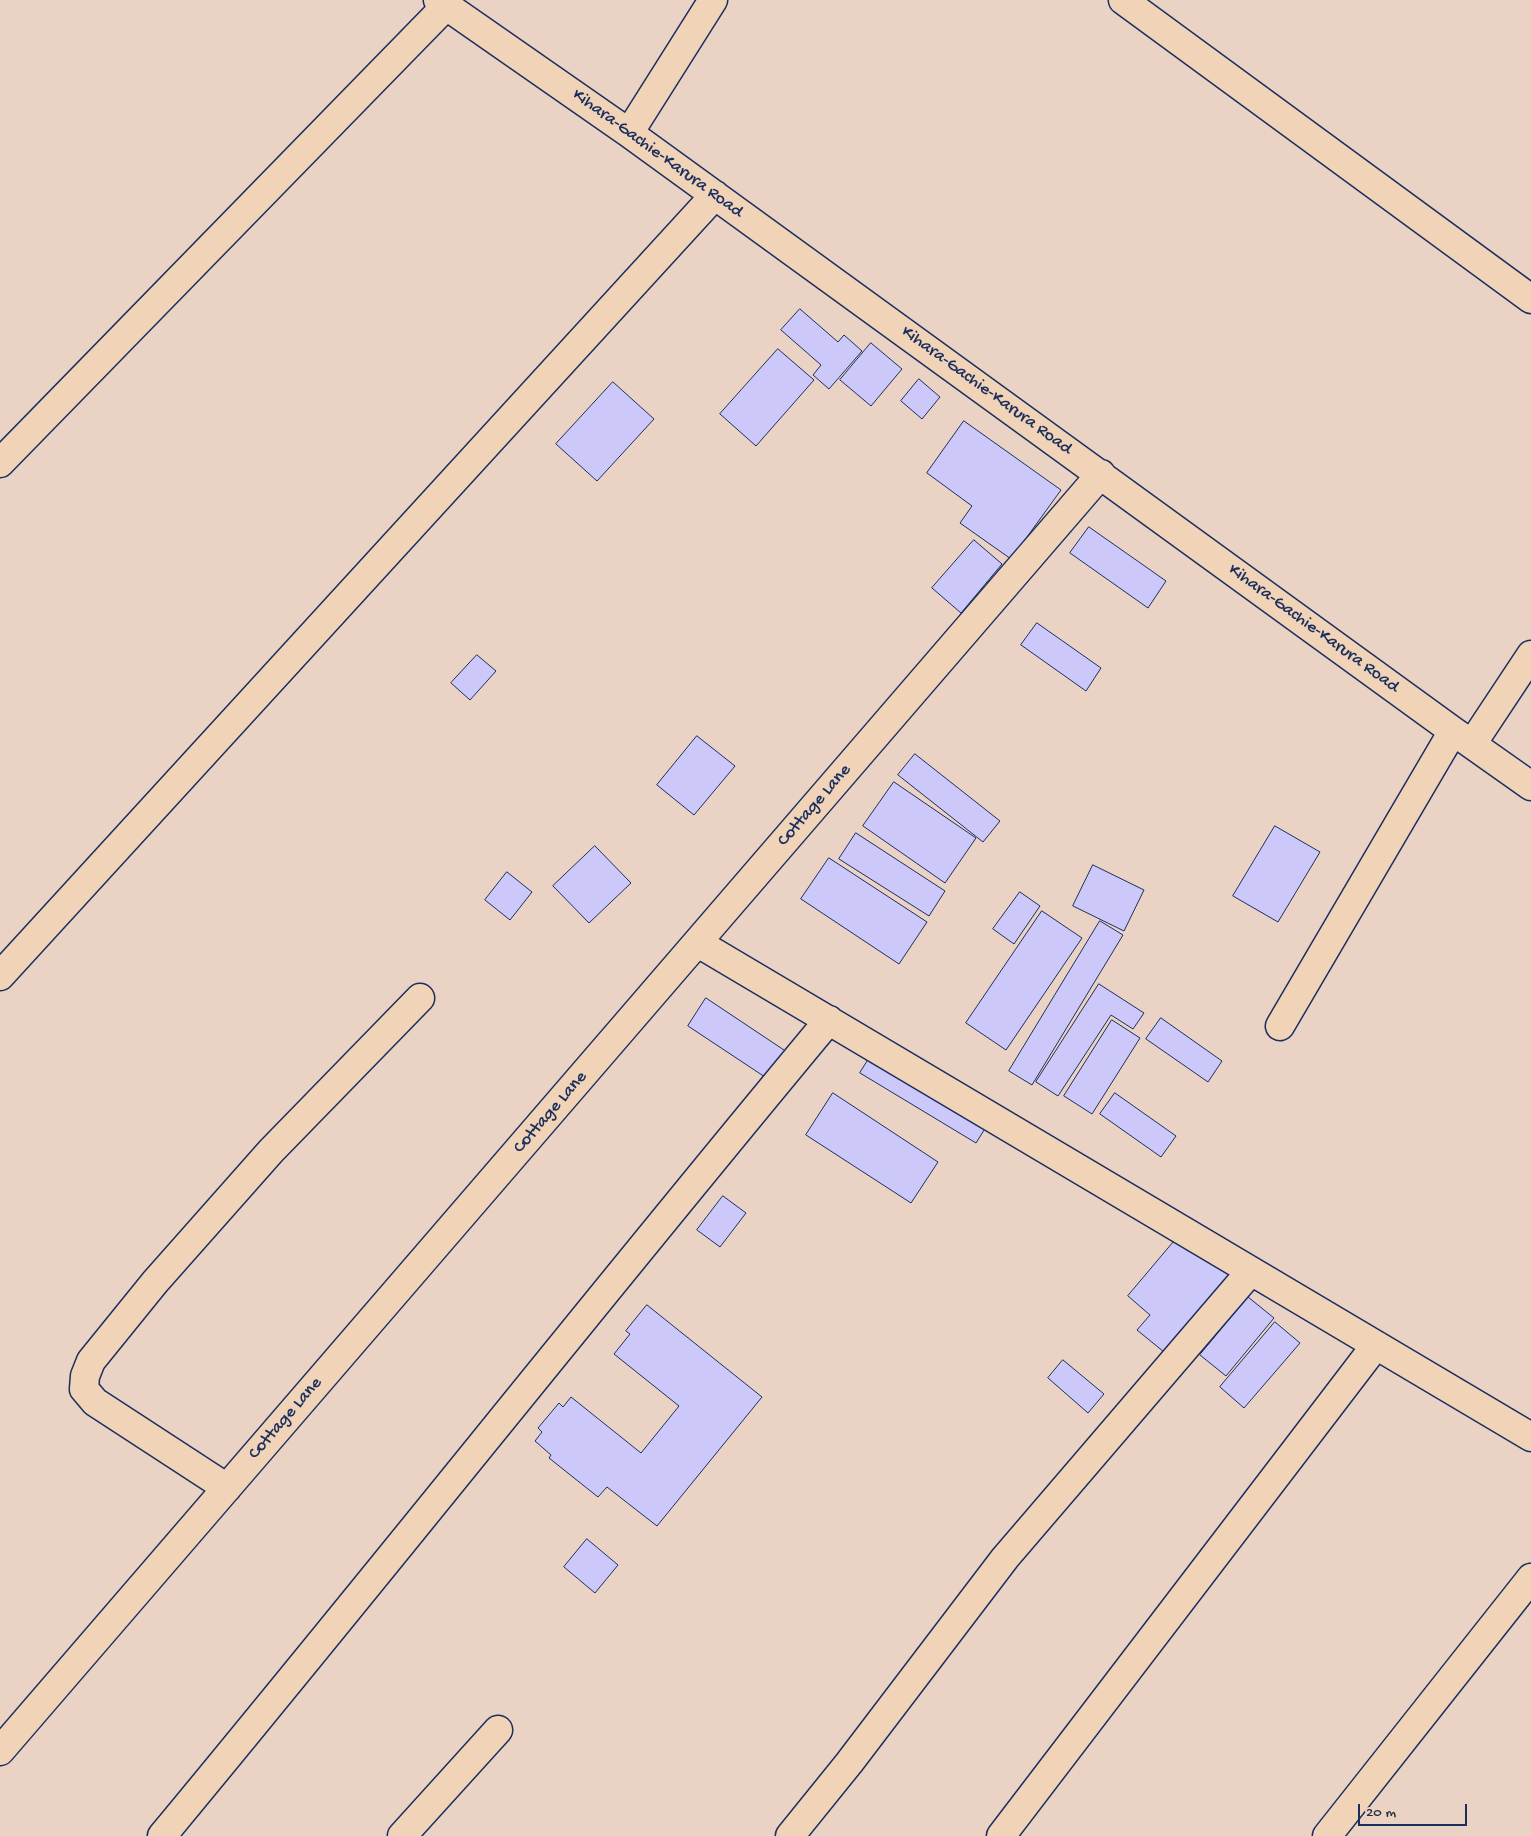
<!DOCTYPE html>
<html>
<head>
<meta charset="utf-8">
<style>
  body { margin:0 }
  #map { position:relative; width:1531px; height:1836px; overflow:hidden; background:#ead2c5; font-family:"Gochi Hand",sans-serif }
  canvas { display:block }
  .scale { position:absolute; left:1358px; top:1804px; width:109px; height:22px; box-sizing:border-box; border:2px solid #1b2f5e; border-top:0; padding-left:6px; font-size:15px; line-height:18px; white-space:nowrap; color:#1b2f5e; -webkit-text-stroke:4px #f1d4b8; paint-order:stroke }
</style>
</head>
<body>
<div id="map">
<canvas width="1531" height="1836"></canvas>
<div class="scale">20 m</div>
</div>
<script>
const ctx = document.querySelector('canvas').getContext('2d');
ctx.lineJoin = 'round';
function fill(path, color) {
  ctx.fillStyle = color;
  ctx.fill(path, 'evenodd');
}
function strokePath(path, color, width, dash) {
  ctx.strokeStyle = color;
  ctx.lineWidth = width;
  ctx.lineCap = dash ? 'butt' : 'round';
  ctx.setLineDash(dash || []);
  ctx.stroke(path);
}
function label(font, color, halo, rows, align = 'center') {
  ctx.font = font + ' "Gochi Hand",sans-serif';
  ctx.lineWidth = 5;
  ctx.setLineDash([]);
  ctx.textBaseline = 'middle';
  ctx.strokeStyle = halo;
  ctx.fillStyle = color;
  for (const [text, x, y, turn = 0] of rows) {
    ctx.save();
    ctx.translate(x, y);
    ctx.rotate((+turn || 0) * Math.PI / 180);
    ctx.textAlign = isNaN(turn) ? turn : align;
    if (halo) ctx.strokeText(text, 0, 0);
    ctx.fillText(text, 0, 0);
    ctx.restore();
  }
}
const building = new Path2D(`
  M800 309 838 342 844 335 862 351 829 389 813 375 821 365 781 330Z
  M871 343 902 369 871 406 840 380Z
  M778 349 814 380 756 446 720 414Z
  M919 379 940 397 922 419 901 401Z
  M613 382 654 419 597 481 556 444Z
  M964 421 1061 490 1011 559 960 523 972 506 927 473Z
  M1089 527 1166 581 1148 608 1070 553Z
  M974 540 1002 564 961 613 932 588Z
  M1037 623 1101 668 1086 691 1021 645Z
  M477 655 496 671 470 700 451 683Z
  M697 736 735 766 694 815 657 785Z
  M915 754 1000 821 983 842 898 775Z
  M894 782 976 838 945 883 863 826Z
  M1275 826 1320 852 1278 922 1233 896Z
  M856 833 945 891 929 916 839 859Z
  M595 846 631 883 589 923 553 886Z
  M829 858 927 922 899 964 801 899Z
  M1093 865 1144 890 1124 931 1073 906Z
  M507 872 532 892 510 920 485 900Z
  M1020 892 1040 906 1014 944 993 929Z
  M1042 911 1082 938 1006 1050 966 1023Z
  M1100 921 1123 935 1032 1085 1009 1071Z
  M1099 984 1144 1013 1133 1029 1111 1015 1058 1096 1036 1082Z
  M706 998 793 1056 774 1083 688 1026Z
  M1161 1018 1222 1061 1208 1082 1146 1039Z
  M1112 1020 1140 1038 1092 1114 1064 1096Z
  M875 1049 991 1119 976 1143 860 1073Z
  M833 1093 938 1162 911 1203 806 1135Z
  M1115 1093 1176 1136 1161 1157 1100 1114Z
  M723 1196 746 1213 720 1247 697 1230Z
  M1182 1232 1231 1274 1164 1352 1137 1330 1150 1315 1128 1296Z
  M1248 1297 1274 1318 1226 1376 1200 1355Z
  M647 1305 762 1397 657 1526 607 1487 598 1497 549 1458 551 1455 535 1441 542 1432 538 1428 559 1403 563 1407 571 1397 641 1453 679 1406 614 1354 630 1334 626 1331Z
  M1275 1322 1300 1343 1244 1408 1220 1387Z
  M1063 1360 1104 1394 1088 1413 1048 1378Z
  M587 1539 618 1565 595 1593 564 1567Z`);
fill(building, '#cdc8fa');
strokePath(building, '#1b2f5e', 1);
const minor = new Path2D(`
  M438 0 629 133 1453 731 1531 786
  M1123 0 1531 299
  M629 133 713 0
  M0 463 446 6
  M1472 744 1531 655
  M698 943 1531 1437
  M0 976 715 195
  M1280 1026 1453 731
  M227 1488 95 1402 84 1389 85 1376 91 1361 155 1282 271 1151 420 998
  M0 1751 1101 474
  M162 1836C386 1566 604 1290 829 1020
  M402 1836 498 1730
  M790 1836 849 1763 1005 1558 1251 1271
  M1001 1836 1376 1345
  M1327 1836 1531 1578`);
strokePath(minor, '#1b2f5e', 31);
strokePath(minor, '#f1d4b8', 28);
label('18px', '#1b2f5e', '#f1d4b8', [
  ["Kihara-Gachie-Karura Road",657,154,36],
  ["Kihara-Gachie-Karura Road",986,391,36],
  ["Kihara-Gachie-Karura Road",1313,629,36],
  ["Cottage Lane",815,806,-49],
  ["Cottage Lane",551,1113,-49],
  ["Cottage Lane",286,1419,-49]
]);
</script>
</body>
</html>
